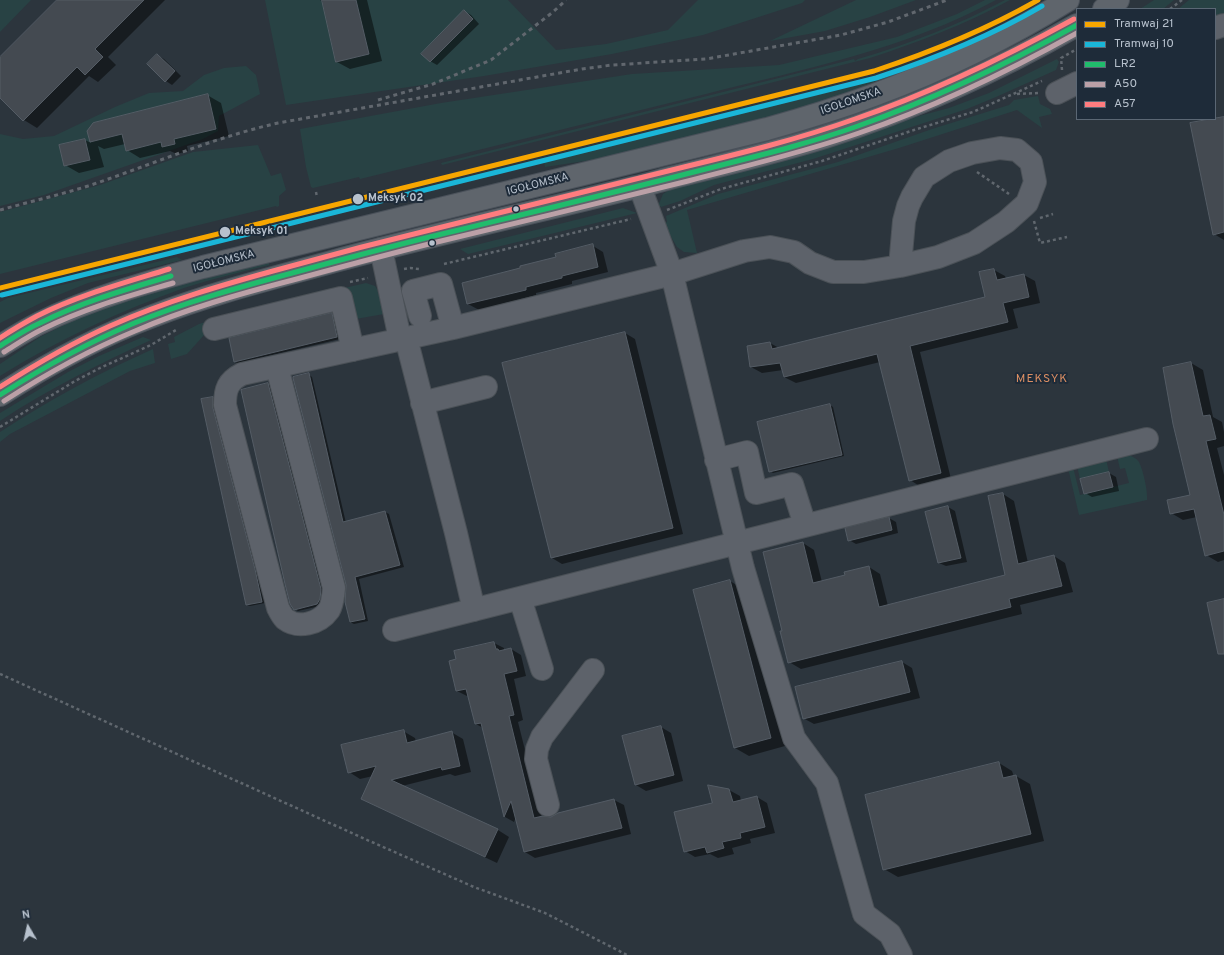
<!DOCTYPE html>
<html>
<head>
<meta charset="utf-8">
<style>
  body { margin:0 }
  #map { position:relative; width:1224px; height:955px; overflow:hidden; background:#2c353d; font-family:Overpass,sans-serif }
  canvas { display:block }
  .legend { position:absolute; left:1076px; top:8px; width:140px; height:112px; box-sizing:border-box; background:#1e2b39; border:1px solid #5b6774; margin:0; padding:5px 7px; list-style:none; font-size:12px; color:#b7c1cd }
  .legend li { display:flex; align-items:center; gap:8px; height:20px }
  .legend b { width:20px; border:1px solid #5b6774 }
  .north { position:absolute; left:8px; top:907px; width:40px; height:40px; -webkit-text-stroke:3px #1e2b39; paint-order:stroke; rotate:351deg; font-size:11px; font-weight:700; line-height:16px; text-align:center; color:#b7c1cd }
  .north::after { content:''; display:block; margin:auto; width:14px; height:18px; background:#b7c1cd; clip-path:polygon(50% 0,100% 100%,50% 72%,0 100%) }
</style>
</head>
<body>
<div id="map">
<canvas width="1224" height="955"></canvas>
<ul class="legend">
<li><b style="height:5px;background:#f7a600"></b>Tramwaj 21</li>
<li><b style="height:5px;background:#1ab6d8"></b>Tramwaj 10</li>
<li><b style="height:5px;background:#20bc6c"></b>LR2</li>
<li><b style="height:5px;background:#bba0a7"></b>A50</li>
<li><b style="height:5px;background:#ff7c7f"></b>A57</li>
</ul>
<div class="north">N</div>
</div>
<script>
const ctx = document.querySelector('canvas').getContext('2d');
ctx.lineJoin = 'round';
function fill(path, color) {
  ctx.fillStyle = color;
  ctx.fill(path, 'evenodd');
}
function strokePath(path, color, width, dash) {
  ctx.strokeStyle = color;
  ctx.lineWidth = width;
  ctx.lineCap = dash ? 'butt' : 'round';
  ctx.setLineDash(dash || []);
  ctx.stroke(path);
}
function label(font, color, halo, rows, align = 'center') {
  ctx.font = font + ' Overpass,sans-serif';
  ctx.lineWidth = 4;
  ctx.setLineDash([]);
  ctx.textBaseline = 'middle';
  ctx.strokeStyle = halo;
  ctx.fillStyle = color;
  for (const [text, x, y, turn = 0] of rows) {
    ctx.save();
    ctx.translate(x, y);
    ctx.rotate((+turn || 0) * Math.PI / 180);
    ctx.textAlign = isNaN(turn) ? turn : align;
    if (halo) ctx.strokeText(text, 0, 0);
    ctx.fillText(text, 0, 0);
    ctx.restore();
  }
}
fill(new Path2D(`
  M0 0H31L0 32Z
  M265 0H508L556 50 606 44 668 30 698 0H805L802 3 703 35 612 54 484 76 286 105Z
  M856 0H916L870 17 825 31 770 41Z
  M985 0H996C906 49 804 69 706 94 591 122 476 151 360 179L359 177 313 188 311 187 306 167 300 129 441 103 632 74 779 65 897 37 957 14Z
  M1005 0H1010C966 24 919 42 870 58L442 165 441 163 854 59 855 61 858 59C909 44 958 25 1005 0Z
  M1154 0H1174L1163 9H1140Z
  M1189 0H1224V17L1215 20V9H1178Z
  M992 30 930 60 886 79 808 106 721 130 605 158 545 167 543 158 869 78 931 57Z
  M1057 59 1059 62 1056 70 996 97 967 109 813 159 714 185 680 201 661 207 660 206H658L663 194 671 189 782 161 836 145 908 119 949 108 989 93Z
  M246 66 256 75 260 94 219 116 218 131 203 139 44 195 0 206V134L23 139 54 136 115 107 149 93 183 91 204 75 224 68Z
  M1038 96 1040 104 1050 109 1052 114 1039 117 1042 128 1017 110 899 148 687 210 697 253 684 252 677 247 663 223 667 222 666 216 718 194 838 162 932 129 1009 105 1014 100Z
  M258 145 271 176 281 173 286 190 279 196V206L277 207 276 206 0 274V212L100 185 193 152Z
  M495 170V172L331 212H327Z
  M623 208 637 213 468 254 460 249Z
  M161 253V254L13 291 0 296V293Z
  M177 257 182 260 88 283 51 298 0 323V302L8 298Z
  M269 260V265C241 272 212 279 184 288 119 311 58 340 0 376V364L40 337 80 317 138 295Z
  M366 283 375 286 377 289 384 314 350 320 345 296 214 324 187 354 171 359 168 344 175 342 174 337 199 324 227 315Z
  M143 337 151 340C99 364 48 389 0 421V413L68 372 99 356Z
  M153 349 155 363 130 371 10 434 0 442V432C49 400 99 373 153 349Z
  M1128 455C1132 456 1136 458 1139 462 1143 470 1148 491 1147 500L1079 515 1068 468 1073 467 1080 495 1129 483 1125 468 1120 469 1117 456Z
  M1106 459 1109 472 1080 479 1077 466Z`), '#284244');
fill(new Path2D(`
  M58 0H165L108 57 116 65 98 82 89 76 37 128 24 120 0 96V59Z
  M320 0H367L382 61 350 69 337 62 323 2Z
  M464 11 471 15 479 24 437 65 430 61Z
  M157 55 164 59 181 76 172 85 166 81Z
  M207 95 221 103 229 136 187 146 188 151 177 154 170 151 140 158 127 150 125 144 104 149 98 146 104 167 79 173 65 165 85 140 91 143 88 131Z
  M1224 118V240L1214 234Z
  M593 246 603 252 608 272 572 281V284L536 293V295L479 310 468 304 463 283 521 269Z
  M994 270 1005 276 1006 279 1024 275 1035 281 1040 303 1013 309 1018 328 920 352 951 479 921 487 910 480 880 362 796 383 784 377 783 370 762 373 751 367 770 343 779 348 986 297Z
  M332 314 335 316 340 339 238 363 235 362Z
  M625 333 635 339 683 534 562 564 552 558 503 364Z
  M1191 363 1203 370 1213 417 1222 422 1224 432V446L1217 448 1224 475V560L1218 562 1206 555 1197 517 1183 520 1171 513 1191 496Z
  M308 374 312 377 346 523 385 512 389 514 404 567 359 579 368 621 354 624 350 622 347 585Z
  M268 384 271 386 324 591 320 606 298 611 295 609Z
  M213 398 216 399 265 603 250 606 247 605 202 400Z
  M830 405 833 407 844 456 773 473 770 471Z
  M1109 473 1116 477 1119 491 1092 497 1085 493Z
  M1003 494 1014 501 1028 563 1054 556 1065 563 1073 592 1020 605 1022 614 801 669 789 662 784 631 803 543 814 550 822 582 846 575 869 567 880 574 888 606 1007 576Z
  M948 507 955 511 967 562 946 566 939 563Z
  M889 518 896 522 898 533 856 544 849 540Z
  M730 581 743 589 785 746 749 756 735 748Z
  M494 643 504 648V651L511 649 521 655 526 676 514 679 523 720 518 722 542 818H551L614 800 624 805 631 834 535 858 525 852 516 817 514 822 505 817 483 728 476 724 469 696H467L457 691Z
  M902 662 912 668 920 698 814 724 803 718Z
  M661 727 671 733 683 781 646 791 636 785Z
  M403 731 415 738 416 742 451 732 463 739 471 772 455 776 450 774 402 786 498 830 509 837 497 863 374 805 362 798 373 776 360 779 349 772Z
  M999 763 1012 771 1014 777 1016 776 1030 784 1044 841 898 877 884 869Z
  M729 790 740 796 741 801 757 797 767 803 775 833 750 839 751 843 732 848 734 854 718 858 710 854 695 857 685 851 713 803Z`), '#0007');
const building = new Path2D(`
  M57 0H144L95 49 103 57 85 75 77 67 23 121 0 98V57Z
  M322 0H356L369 54 336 62Z
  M464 10 473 19 430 62 421 54Z
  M157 54 175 71 165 82 147 64Z
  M208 94 216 129 174 139 175 144 162 147 161 142 126 151 122 134 90 142 87 131 93 123Z
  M1224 117V232L1213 235 1190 123Z
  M85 139 90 160 64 166 59 145Z
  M593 244 598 267 562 276V278L526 287V290L467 304 462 283 520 268V266L556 257 555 254Z
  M994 269 997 280 1024 274 1029 297 1003 303 1008 322 910 346 941 473 909 481 877 354 784 377 780 363 750 367 747 346 770 342 772 349 985 297 979 272Z
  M332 313 337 337 234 362 229 338Z
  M625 332 673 528 551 558 502 363Z
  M1191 362 1203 416 1210 415 1216 439 1206 441 1224 515V551L1205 556 1194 509 1170 514 1167 500 1190 495 1173 424 1163 368Z
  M309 373 343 522 385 511 400 565 355 577 365 619 350 622 345 602 346 585 293 378V377Z
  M268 383 321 589 320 599 317 604 294 610 290 604 285 584 241 390Z
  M213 397V408L255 569 262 602 246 605 201 399Z
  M830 404 842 455 769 472 757 422Z
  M1109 472 1113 487 1084 494 1080 479Z
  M1003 493 1018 564 1054 555 1062 586 1009 599 1011 607 788 663 780 631H782L763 552 803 542 813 583 845 575 844 572 869 566 879 607 1005 575 988 496Z
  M948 506 961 558 938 563 925 512Z
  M889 517 892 530 848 541 845 528Z
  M730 580 771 738 734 748 693 590Z
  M1224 599V654H1218L1207 603Z
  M494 642 496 649H498L499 651 511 648 517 671 504 674 514 715 509 716 534 818 543 816 551 817 558 813 614 799 622 828 524 852 511 801 504 817 481 723 475 724 466 689 456 691 449 661 456 659 454 651Z
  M902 661 910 692 803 719 795 687Z
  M661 726 674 775 635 785 622 736Z
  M404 730 407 743 452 731 460 766 442 770 441 767 391 780 498 829 485 857 361 799 376 766 348 773 341 745Z
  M999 762 1003 778 1016 775 1031 834 883 870 865 795Z
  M708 785 729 789 733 802 757 796 765 827 740 833 741 838 722 842 724 848 707 853 705 847 684 852 674 812 712 803Z`);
fill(building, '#444a51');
strokePath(building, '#545c65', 1);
const minor = new Path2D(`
  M1215 28 1224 25
  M1057 93 1077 83
  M640 187 672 274 743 568 794 738 827 783 864 914 890 934 901 955
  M381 249 400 339
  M420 316 413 291 441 284 453 328
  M214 329 341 298 353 350
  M406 338 456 533 474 610
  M277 367 334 588C333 595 333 603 329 610 319 624 298 629 285 619 282 616 280 612 278 608L225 405C225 389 228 381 242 374L453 328 672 274 744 251 770 247 794 252 810 263 833 272H864L900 266 938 257 974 243 1006 222 1025 205 1027 203 1035 182 1031 162 1017 150 1000 148 972 153 949 161 924 177 912 197 908 206 904 221 900 266
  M422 403 486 387
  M716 460 747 452 756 493 792 484 805 525
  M520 598 542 669
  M394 630 1147 439
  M548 805 536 759 537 749 542 737 593 670`);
const major = new Path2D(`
  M1104 9 1118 0
  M0 346C13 338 26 330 40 323 91 298 148 282 203 267L767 129C803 119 839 108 874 95 942 70 1007 38 1068 0
  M0 395C48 364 99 336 153 316 212 293 274 278 335 261 435 234 536 212 636 187 647 185 658 181 670 178 721 165 774 153 825 137 913 109 997 71 1077 25`);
strokePath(minor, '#4b5157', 24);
strokePath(major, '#4a515a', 24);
strokePath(new Path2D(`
  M1170 9 1182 0
  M1062 70 1061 58 1077 49
  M1017 94 1038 93
  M977 172 1009 194
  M316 192 317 197
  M667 210 721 189 822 161 914 130 973 112 1042 81
  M1040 218 1053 214
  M1034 221 1040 243 1067 237
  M444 264 631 219
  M404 269 410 268 419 269
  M350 282 368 278
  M0 427 75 381 100 368 151 345 176 330
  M0 674 365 839 474 887 545 913 627 955`), '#60676e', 2.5, [3, 3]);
strokePath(minor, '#5d626a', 22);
strokePath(major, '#5f656c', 22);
strokePath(new Path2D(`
  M378 100 433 84 491 60 553 12 566 0
  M0 210C29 202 59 195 88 186 151 165 212 138 278 123L582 69 612 65 706 59 841 35 888 22 947 0`), '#61676e', 3, [4, 4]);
strokePath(new Path2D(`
  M0 346C13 338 26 329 40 323 82 302 127 289 171 276
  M0 395C42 368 85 344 132 324 185 302 240 287 296 272 351 257 407 242 463 229 537 211 612 193 686 174 744 159 802 146 858 126 934 99 1007 64 1077 25`), '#20bc6c', 5);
strokePath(new Path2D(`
  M4 352C17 344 30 335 43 329 85 308 129 296 173 283
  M4 401C46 374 89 350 135 331 186 309 239 294 293 280 341 267 389 254 437 242 521 222 604 202 688 181 745 166 802 153 859 133 935 107 1007 72 1077 33`), '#bba0a7', 5);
strokePath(new Path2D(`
  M0 338C12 330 24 323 37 316 79 295 124 283 169 269
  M0 387C36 364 72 343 110 326 166 301 225 284 284 268 334 254 384 241 434 229 517 208 601 188 684 167 742 153 799 139 855 119 931 93 1003 58 1074 19`), '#ff7c7f', 5);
strokePath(new Path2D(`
  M0 288 874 71C931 52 986 30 1038 0`), '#f7a600', 5);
strokePath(new Path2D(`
  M2 295 876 78C934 59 989 37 1042 6`), '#1ab6d8', 5);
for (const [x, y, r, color] of [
  [358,199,6,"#b7c1cd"],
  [516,209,3.5,"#b7c1cd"],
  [225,232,6,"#b7c1cd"],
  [432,243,3.5,"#b7c1cd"]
]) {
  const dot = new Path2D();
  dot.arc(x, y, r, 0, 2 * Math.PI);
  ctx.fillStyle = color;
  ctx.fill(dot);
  strokePath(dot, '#1e2b39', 1.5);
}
label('11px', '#b7c1cd', '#1e2b39', [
  ["IGOŁOMSKA",851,102,-19],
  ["IGOŁOMSKA",538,185,-14],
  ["IGOŁOMSKA",224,262,-14]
]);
label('bold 11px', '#b7c1cd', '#1e2b39', [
  ["Meksyk 02",368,199],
  ["Meksyk 01",235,232]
], 'left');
ctx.letterSpacing = '1px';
label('12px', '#dc8f63', '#1e2b39', [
  ["MEKSYK",1042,380]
]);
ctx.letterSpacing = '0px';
</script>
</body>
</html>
